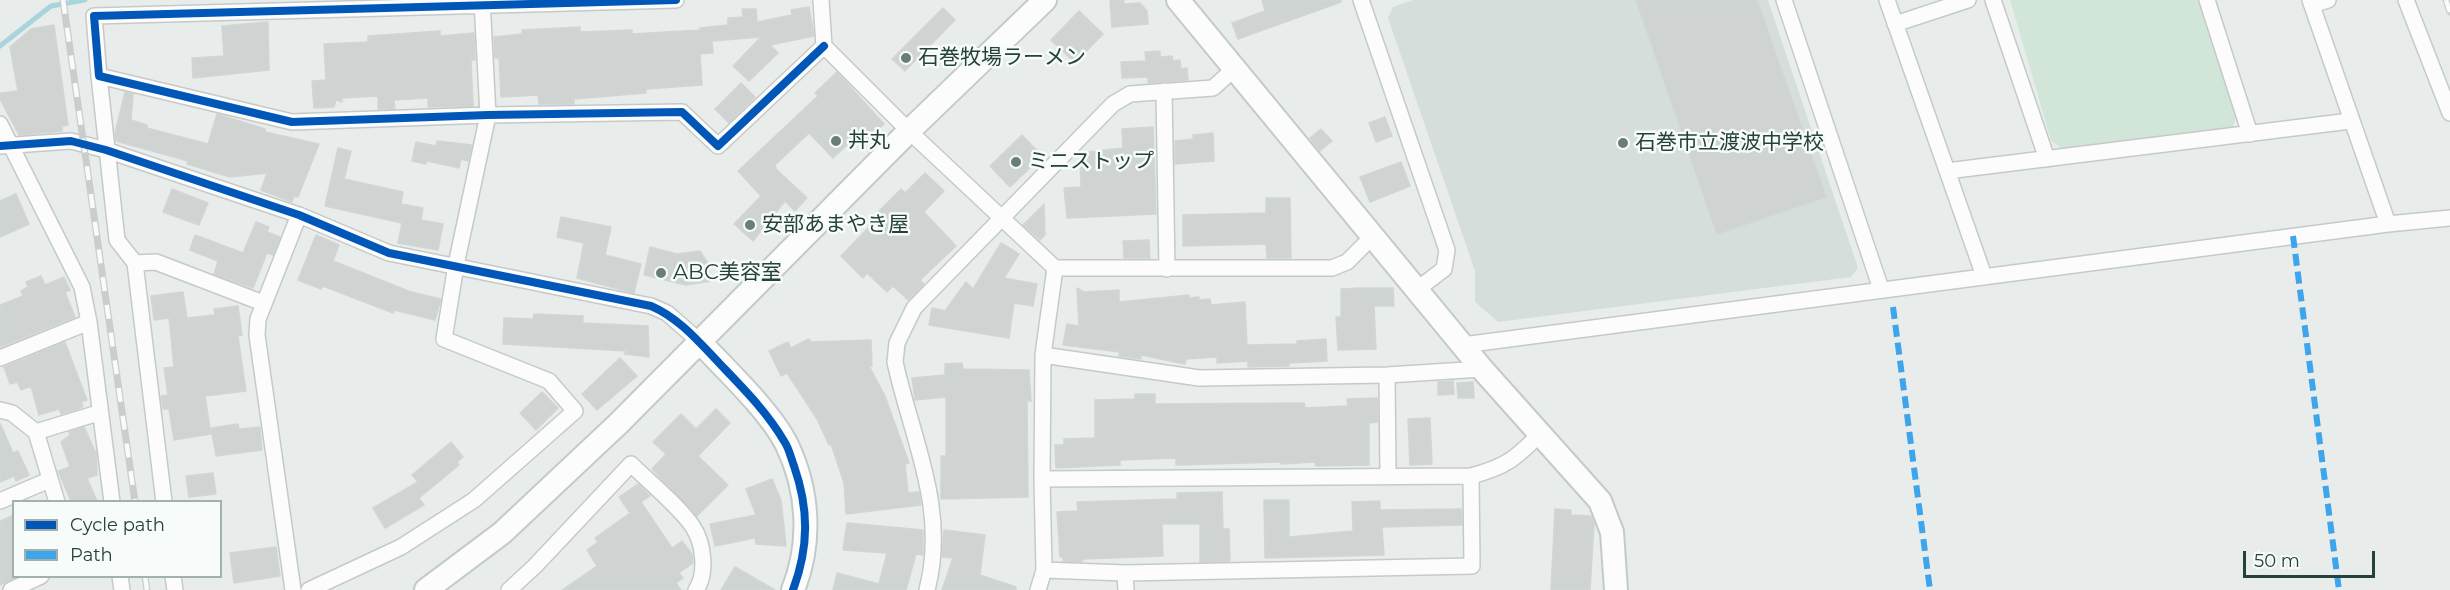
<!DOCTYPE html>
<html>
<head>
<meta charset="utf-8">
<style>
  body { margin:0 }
  #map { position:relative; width:2450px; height:590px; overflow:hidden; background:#e8edeb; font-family:Montserrat,sans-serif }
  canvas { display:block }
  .legend { position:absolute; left:12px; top:500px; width:210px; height:78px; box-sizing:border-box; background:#f7fbf9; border:2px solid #a3b1ad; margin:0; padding:8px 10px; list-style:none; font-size:18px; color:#24423a }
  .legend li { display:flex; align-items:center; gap:12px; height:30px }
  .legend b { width:30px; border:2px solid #a3b1ad }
  .scale { position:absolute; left:2243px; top:551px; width:132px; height:27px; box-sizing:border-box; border:3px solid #24423a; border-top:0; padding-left:8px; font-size:18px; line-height:21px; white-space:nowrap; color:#24423a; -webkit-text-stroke:4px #f7fbf9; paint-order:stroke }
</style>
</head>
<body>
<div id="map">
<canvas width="2450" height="590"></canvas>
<ul class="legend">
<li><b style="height:8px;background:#0057b8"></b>Cycle path</li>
<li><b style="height:8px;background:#3ea4ec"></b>Path</li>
</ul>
<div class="scale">50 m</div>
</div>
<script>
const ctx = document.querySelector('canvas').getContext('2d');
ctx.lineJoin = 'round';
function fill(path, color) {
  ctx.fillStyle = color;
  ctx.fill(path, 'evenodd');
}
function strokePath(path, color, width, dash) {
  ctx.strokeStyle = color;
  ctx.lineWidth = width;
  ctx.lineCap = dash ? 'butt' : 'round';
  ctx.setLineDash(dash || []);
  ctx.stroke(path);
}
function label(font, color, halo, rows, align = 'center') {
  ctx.font = font + ' Montserrat,"Noto Sans JP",sans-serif';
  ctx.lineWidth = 5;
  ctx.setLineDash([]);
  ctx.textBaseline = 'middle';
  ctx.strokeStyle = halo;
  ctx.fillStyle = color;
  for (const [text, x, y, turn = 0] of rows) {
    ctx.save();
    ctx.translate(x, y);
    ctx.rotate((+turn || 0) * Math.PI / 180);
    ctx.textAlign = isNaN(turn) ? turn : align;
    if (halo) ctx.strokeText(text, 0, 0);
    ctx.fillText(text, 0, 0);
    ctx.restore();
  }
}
fill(new Path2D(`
  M1413 0H1768L1858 268 1851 277 1498 322 1475 302V271L1388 18 1393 7Z`), '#d6dedb');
fill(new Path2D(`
  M2010 0H2199L2236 117 2233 128 2063 150 2051 140Z`), '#d1e6d8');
strokePath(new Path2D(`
  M0 46 51 6 85 0`), '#a9d4db', 5);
const building = new Path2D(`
  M1110 0H1124V4L1140 3 1147 11 1148 24 1112 27Z
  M1262 0H1341V2L1238 39 1232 23 1265 11Z
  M1636 0H1757L1826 197 1717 234Z
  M809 7 814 36 770 45 778 53 749 81 733 66 761 37 712 41 713 53 700 54 702 85 646 89V93L574 99V104H539L538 95 501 97 499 58H495L494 37 522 34V30L580 27V32L632 30V34L700 30V28L728 25V18L743 17 742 9H756L757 22 792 15 791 10Z
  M943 8 955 20 905 71 892 59Z
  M1079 11 1103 34 1075 63 1051 40Z
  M268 22 269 70 193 78 192 58 224 56 222 26Z
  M54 25 68 125 62 126V131L19 135 0 99V93L18 91 10 47 31 29Z
  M440 31V36L474 33 475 60H471L473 106 428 107V98L394 100 395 109H378V96L342 98V102L336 100 334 107 314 108 312 81 326 80 324 44 368 42V36Z
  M1160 51V57L1172 56 1173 61 1180 60 1181 69 1187 68 1188 80 1148 83V77L1122 78 1121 62 1146 61 1145 52Z
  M837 72 884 124 866 141 859 134 833 158 809 133 775 165 776 169 807 198 795 211 785 201 753 241 734 224 761 196 738 171 818 96 815 93Z
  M741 83 755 97 729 123 715 109Z
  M125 92 133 94 131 120 147 125V128L208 144 217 114 265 129V132L319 144 298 197 294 196 292 202 261 190 267 173 230 177 187 164 188 161 116 141 115 133Z
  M1385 117 1392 136 1376 142 1369 123Z
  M1153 127 1156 214 1067 218 1064 188 1081 187 1080 153 1123 148 1122 129Z
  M1321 129 1332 141 1320 151 1310 138Z
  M1213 133 1214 161 1175 164V141L1193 139V135Z
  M1022 135 1042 156 1010 187 990 166Z
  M437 141 472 145 468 161 461 159 459 168 427 161 426 164 412 161 416 142 436 146Z
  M338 148 351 151 344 179 403 192 401 204 423 208 421 220 443 224 438 250 398 243 402 223 325 206Z
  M1401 162 1410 186 1370 202 1360 177Z
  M925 173 944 191 924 212 956 246 920 280 924 284 908 300 893 286 887 292 867 273 863 278 841 256 872 224 869 221 901 189 905 193Z
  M172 189 208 203 199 225 163 212Z
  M16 194 29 224 0 237V201Z
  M1266 198H1290L1291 258H1267L1266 244 1183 246V215L1266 213Z
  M1044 204 1045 235 1040 240 1023 225Z
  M561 217 611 227 605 255 641 264 634 293 577 278 584 243 557 237Z
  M256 222 269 227 267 232 280 237 273 255 267 253 253 288 214 274 218 261 190 250 195 235 243 253Z
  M316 235 339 245 333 261 411 292 441 299 435 320 394 310 393 313 323 286 321 289 298 280Z
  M1149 240 1150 258H1124L1123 241Z
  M1001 243 1019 254 1004 278 1037 284 1033 306 1014 303 1009 338 929 325 932 308 945 311 966 282 973 289Z
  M650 247 677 254 700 251 708 263 711 281 686 285 644 275Z
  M41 276 45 285 64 277 70 290 65 292 75 317 0 347V305L23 296 21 291 28 287 26 282Z
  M1077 288 1084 292 1119 290V302L1189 295V298L1199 297V300L1210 299 1211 305 1245 302 1247 345 1297 344V341L1326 339 1327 361 1289 363V366L1248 367V361L1217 363V357L1186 359 1185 364 1141 355V359L1119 356 1120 352 1063 345 1067 324 1079 326Z
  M1361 288H1393L1394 306H1374L1376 349 1338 350 1336 317H1341V289Z
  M183 292 187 318 215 315 214 309 238 306 242 335 238 336 246 391 205 396 211 434 174 440 169 409H163L161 396 168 395 164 368 174 367 169 318 154 320 151 296Z
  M534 314 583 316V323L648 326 649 357 624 354 627 351 503 344 504 318 533 319Z
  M809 339 811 342 871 340 872 366H869L885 396 909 463 905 464 908 493 919 492 921 505 846 514 844 483 831 444 829 445 817 419 787 373 781 376 769 351 788 342 791 348Z
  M65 342 87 400 81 402 83 406 78 409 61 414 59 409 39 415 31 386 21 390 17 382 10 384 4 367Z
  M620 358 637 376 597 410 582 394Z
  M962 363 963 369 1029 370 1031 401H1027L1028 497 941 499V456H946V397L915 400 912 378 945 375V364Z
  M1453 381 1454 394 1438 395V382Z
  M1473 382 1474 398H1458L1457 383Z
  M542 392 558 408 536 430 520 413Z
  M1135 394H1155V404L1304 403 1305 408 1348 406 1347 399 1377 398 1378 422 1369 423V465L1316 466 1315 462 1281 464V462L1176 465V458L1120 460V465L1056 468 1055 445H1064V439L1095 438V400L1135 399Z
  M716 409 730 423 698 456 728 485 697 516 652 469 666 454 653 442 681 414 696 429Z
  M1430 418 1432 464 1410 465 1408 419Z
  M0 423 13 453 18 451 29 475 16 481 14 476 0 482Z
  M238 424 239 429 260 427 262 450 216 456 211 428Z
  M84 427 96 453 97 475 87 478 97 501H71L58 471 70 467 61 442 70 435 69 432Z
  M451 442 463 457 457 462 459 465 419 498 424 505 385 528 373 508 418 482 412 475Z
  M213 473 216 494 189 497 186 476Z
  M772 479 781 500 786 546 756 544 755 538 715 546 710 524 756 515 746 489Z
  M638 484 650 496 641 502 672 548 682 541 692 554 693 563 679 573 683 578 676 583 681 590H562L597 566 587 550 598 542 595 538 630 513 619 497Z
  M1222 492 1223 529H1229L1230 561 1200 562V524H1162L1163 556 1084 559 1081 562 1063 561V557H1060L1057 512 1078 511 1077 502 1177 499V493Z
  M1264 500H1289V537L1353 531 1352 502 1380 501V510L1461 509 1462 525 1382 527 1384 555 1265 558Z
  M1555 509 1571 510V515L1591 516 1594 523 1590 590H1551Z
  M14 515V578L0 585V521Z
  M847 523 923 530V555L916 554 906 590H833L837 573 879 584 887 553 843 550Z
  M944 530 985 535 980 575 1016 587V590H942L953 558 942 557Z
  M276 547 280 576 234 583 230 553Z
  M735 567 775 590H721Z`);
fill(building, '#cfd4d2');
strokePath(building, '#d1d6d4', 1.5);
const street = new Path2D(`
  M676 0 94 16 99 76 292 122 488 115 682 112 718 146 824 46
  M821 0 824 46 909 131 1055 268H1332L1347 262 1373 236
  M1361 0 1447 250 1444 269 1419 288
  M1784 0 1881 289
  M1887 0 1984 276
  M1993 0 2047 159
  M2207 0 2250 134
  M2310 0 2388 224
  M2406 0 2450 113
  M2312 5 2328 0
  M1895 24 1968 0
  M99 76 117 240 135 263 164 502
  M1164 91 1167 269
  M0 124 82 287 89 322 112 502
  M0 146 71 141 106 150 299 215 389 253 651 306 667 313 699 341
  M1947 171 2350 121
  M135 263 156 262 263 303
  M1463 345 2388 224 2450 218
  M1043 355 1199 378 1387 375 1482 369
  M0 358 89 322
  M1387 375 1388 477
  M0 410 12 413 36 432 57 502
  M36 432 98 413
  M1042 479 1471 476C1505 467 1515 459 1539 435
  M0 501 49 480
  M1044 570 1125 573 1472 566 1471 476
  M1125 573 1126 590
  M120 576 122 590
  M173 576 175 590
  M11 590 41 576
  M293 590 257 335 258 319 299 215
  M309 590 401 547 474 500 575 411 549 381 444 339 456 265 488 115 482 0
  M509 590 535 566 631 464C649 482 680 507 693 527 704 544 707 574 696 590
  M927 590C948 508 912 440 895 362L897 343 914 308 1113 104 1130 94 1213 88 1234 69
  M1038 590 1044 570 1042 479 1043 355 1055 268`);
const secondary = new Path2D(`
  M1178 0 1482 369 1600 501 1612 532 1616 590
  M699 341C725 369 769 410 786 443 809 490 812 542 793 590
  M426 590 502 533 618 424 909 131 1045 0`);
strokePath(street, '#c5cac8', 18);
strokePath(secondary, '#c3cbc8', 26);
strokePath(street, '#fcfcfc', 15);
strokePath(secondary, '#fcfcfc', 22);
const rail = new Path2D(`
  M63 0 135 502
  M2446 0 2450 12
  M145 576 147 590`);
strokePath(rail, '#c9cdcc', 7);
strokePath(rail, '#f7fbf9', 4.5, [14]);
strokePath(new Path2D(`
  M2293 236 2339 590
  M1893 307 1930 590`), '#3ea4ec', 6, [12, 6]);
strokePath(new Path2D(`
  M676 0 94 16 99 76 292 122 488 115 682 112 718 146 824 46
  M0 146 71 141 106 150 299 215 389 253 651 306C679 318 699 342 720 364 743 388 767 412 784 441 789 448 791 458 794 466 809 509 809 547 793 590`), '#0057b8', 8);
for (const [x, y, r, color] of [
  [906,58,6,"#697e78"],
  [836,141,6,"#697e78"],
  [1623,143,6,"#697e78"],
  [1016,162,6,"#697e78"],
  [750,225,6,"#697e78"],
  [661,273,6,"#697e78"]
]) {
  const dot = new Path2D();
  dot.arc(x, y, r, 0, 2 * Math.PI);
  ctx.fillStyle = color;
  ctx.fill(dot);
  strokePath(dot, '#f7fbf9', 2);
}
label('21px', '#24423a', '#f7fbf9', [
  ["石巻牧場ラーメン",918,58],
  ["丼丸",848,141],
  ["石巻市立渡波中学校",1635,143],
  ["ミニストップ",1028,162],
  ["安部あまやき屋",762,225],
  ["ABC美容室",673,273]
], 'left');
</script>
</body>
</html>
